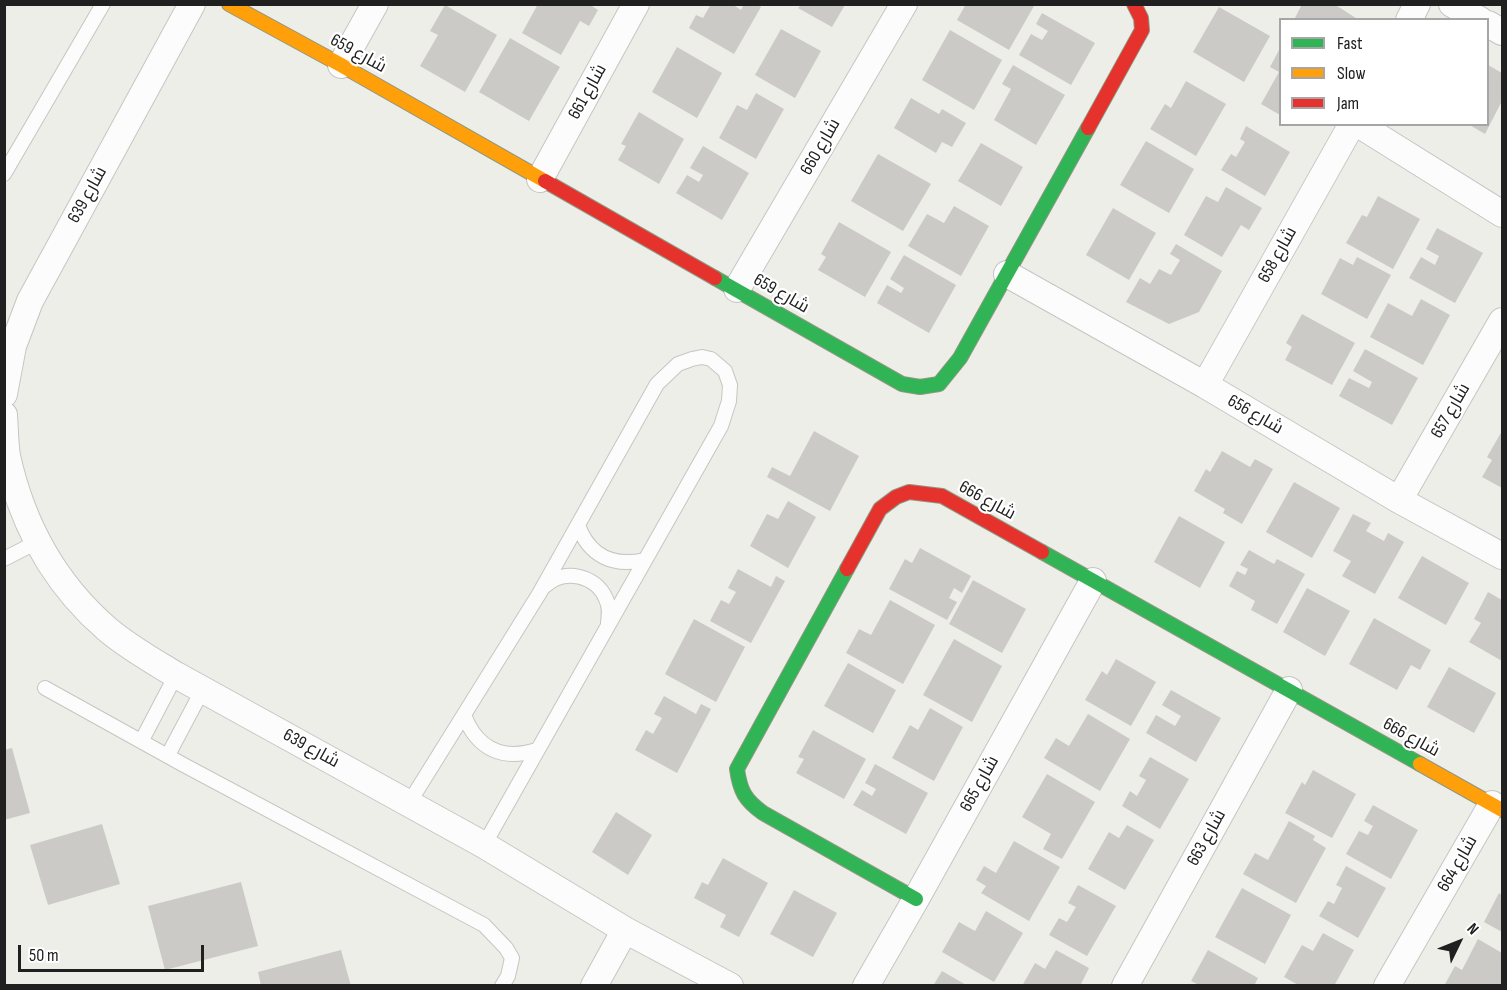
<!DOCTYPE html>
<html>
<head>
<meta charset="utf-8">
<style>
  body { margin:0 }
  #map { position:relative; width:1507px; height:990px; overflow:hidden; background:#eeeee9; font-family:"Sofia Sans Condensed",sans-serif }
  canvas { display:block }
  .frame { position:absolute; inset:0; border:6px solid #202020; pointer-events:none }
  .legend { position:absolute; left:1279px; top:18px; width:210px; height:108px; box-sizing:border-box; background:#fff; border:2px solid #a6a6a6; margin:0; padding:8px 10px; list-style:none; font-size:18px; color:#202020 }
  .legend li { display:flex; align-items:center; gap:12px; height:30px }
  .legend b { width:30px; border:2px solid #a6a6a6 }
  .north { position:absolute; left:1429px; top:912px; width:60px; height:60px; -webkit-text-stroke:4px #fff; paint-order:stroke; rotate:47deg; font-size:16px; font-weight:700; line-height:24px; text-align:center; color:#202020 }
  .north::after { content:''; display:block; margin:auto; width:21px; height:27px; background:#202020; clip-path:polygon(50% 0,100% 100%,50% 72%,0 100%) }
  .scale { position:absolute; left:18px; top:945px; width:186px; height:27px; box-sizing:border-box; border:3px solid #202020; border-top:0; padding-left:8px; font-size:18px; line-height:21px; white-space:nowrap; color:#202020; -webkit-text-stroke:4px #fff; paint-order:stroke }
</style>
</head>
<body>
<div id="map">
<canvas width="1507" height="990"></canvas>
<div class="frame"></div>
<ul class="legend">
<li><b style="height:8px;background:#30b455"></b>Fast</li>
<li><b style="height:8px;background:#ff9f0a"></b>Slow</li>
<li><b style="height:8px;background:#e5322d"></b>Jam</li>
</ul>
<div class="north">N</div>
<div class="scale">50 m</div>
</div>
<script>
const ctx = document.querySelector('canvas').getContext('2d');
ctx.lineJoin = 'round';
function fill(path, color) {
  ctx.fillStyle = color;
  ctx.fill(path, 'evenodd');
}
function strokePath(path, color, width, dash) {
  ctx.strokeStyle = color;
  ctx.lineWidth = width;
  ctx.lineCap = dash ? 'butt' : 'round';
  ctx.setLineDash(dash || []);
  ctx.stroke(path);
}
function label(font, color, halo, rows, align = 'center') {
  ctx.font = font + ' "Sofia Sans Condensed",Cairo,sans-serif';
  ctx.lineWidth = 4.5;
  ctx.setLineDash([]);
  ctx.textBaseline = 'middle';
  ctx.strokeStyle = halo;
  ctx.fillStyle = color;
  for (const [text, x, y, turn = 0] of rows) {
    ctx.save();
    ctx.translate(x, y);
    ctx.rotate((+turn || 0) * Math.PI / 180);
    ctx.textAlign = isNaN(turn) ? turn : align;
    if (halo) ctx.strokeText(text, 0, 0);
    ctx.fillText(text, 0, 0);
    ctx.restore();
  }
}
fill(new Path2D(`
  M538 4H589L598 10 589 26 580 21 561 55 522 33Z
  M711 4H732L741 10 744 4H755L761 7 734 54 689 28 696 15 703 18Z
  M966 4H1032L1034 6 1009 50 957 20Z
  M1302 4H1334L1359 20H1294Z
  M445 5 497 35 465 92 420 66 438 35 430 31Z
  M801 5H845L832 27 798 8Z
  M1219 7 1270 36 1244 82 1193 52Z
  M1042 13 1095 43 1071 85 1019 55 1031 34 1042 40 1048 31 1036 24Z
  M781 29 821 51 795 98 755 75Z
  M950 30 1002 60 974 110 922 80Z
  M510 38 560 67 529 121 479 92Z
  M677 47 722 73 697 118 652 92Z
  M1280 48V115L1261 104 1279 72 1270 67Z
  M1013 65 1065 95 1036 145 994 120 1011 89 1002 84Z
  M1488 65 1502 73V101L1485 134 1468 124H1488Z
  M1186 81 1226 104 1196 156 1150 129 1165 104 1171 108Z
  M756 93 784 109 756 159 719 138 737 105 747 110Z
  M911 98 939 114 942 109 966 123 952 147 942 142 936 153 894 128Z
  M639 112 684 139 659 184 618 160 626 146 621 144Z
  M1246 126 1290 152 1265 196 1221 170 1231 154 1236 157 1245 142 1240 139Z
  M1146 141 1194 169 1169 213 1120 185Z
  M981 143 1023 167 1001 206 958 181Z
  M703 146 749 173 722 220 676 193 687 175 699 182 703 175 690 168Z
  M878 154 931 184 903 231 851 201Z
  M1226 187 1262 208 1249 230 1241 225 1222 257 1184 235 1206 196 1218 202Z
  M1378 196 1420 219 1393 269 1346 243 1362 215 1367 217Z
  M954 206 989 226 961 276 908 246 927 214 944 223Z
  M1113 208 1156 233 1129 280 1086 255Z
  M839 222 891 252 865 297 818 270 826 257 821 254Z
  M1437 228 1483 253 1455 303 1409 278 1421 257 1435 265 1439 256 1426 249Z
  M1176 244 1222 271 1199 312 1169 324 1126 302 1140 278 1150 284 1159 269 1171 275 1180 260 1170 254Z
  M904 255 956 285 929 333 877 303 887 285 901 293 904 288 890 279Z
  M1357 257 1391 275 1367 319 1321 294 1340 258 1353 265Z
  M1421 299 1450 315 1423 365 1370 337 1388 303 1412 316Z
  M1302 314 1355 343 1332 385 1285 360 1292 347 1286 343Z
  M1365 349 1418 378 1392 425 1339 396 1349 378 1369 388 1372 382 1353 371Z
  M814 431 859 456 830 511 767 477 772 467 790 476Z
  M1502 431V488L1482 477 1492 460 1487 457Z
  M1222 451 1250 467 1255 459 1273 469 1242 524 1223 513 1225 509 1194 491 1206 469 1210 472Z
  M1294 482 1340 508 1312 558 1266 532Z
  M788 501 816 517 788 568 750 546 767 514 778 519Z
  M1353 514 1371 523 1366 531 1384 541 1388 533 1404 542 1375 594 1342 576 1351 561 1333 551Z
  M1179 516 1225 542 1200 588 1154 562Z
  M920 548 971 576 962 593 954 588 949 598 957 602 947 620 889 589 905 559 912 563Z
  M1249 550 1274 564 1277 559 1305 574 1277 624 1251 610 1255 601 1229 586 1237 571 1245 575 1248 569 1240 565Z
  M1422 556 1469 583 1446 625 1398 598Z
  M738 569 771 587 776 576 785 581 751 643 710 621 721 600 729 604 736 592 728 588Z
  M973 580 1026 609 1002 653 949 624Z
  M1307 588 1350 611 1325 656 1283 632Z
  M1488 592 1502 600V661L1469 642 1481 623 1474 619Z
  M890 600 935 625 903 684 846 653 859 629 871 635Z
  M1374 618 1431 650 1420 670 1411 665 1397 690 1349 664Z
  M694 619 745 647 716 702 665 674Z
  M954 639 1002 666 972 722 923 695Z
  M1116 659 1156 682 1131 726 1085 700 1102 671 1107 675Z
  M848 663 896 690 873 733 824 706Z
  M1449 667 1496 693 1474 733 1427 707Z
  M1171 690 1221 718 1196 762 1146 733 1156 715 1175 726 1181 716 1162 705Z
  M664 696 696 714 701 704 711 709 677 773 635 750 646 730 653 734 662 718 654 714Z
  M930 708 963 727 934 781 892 758 910 725 918 730Z
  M1088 714 1130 739 1100 791 1044 758 1056 738 1069 746Z
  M813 730 866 759 844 799 796 773 804 759 798 757Z
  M12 748 30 813 4 820V750Z
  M1150 757 1189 779 1160 829 1122 806 1130 791 1137 796 1146 780 1139 776Z
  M875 764 928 793 906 834 853 805 862 790 872 796 876 789 865 783Z
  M1313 770 1356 794 1332 838 1285 813 1302 782 1305 785Z
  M1047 774 1095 802 1062 859 1043 849 1051 834 1022 817Z
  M1373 805 1418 830 1391 879 1346 854 1359 831 1368 835 1373 826 1364 821Z
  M616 812 652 835 628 875 592 852Z
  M1289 821 1315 836 1313 840 1326 848 1296 903 1243 874 1255 853 1268 860Z
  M102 824 120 884 48 905 30 845Z
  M1127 825 1154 840 1125 890 1088 869 1109 832 1119 838Z
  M1014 841 1060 867 1029 921 981 893 986 886 976 880 984 866 996 873Z
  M723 858 768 883 739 937 720 927 726 915 694 898 702 882 708 885Z
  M1346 866 1386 888 1358 938 1319 916 1328 901 1334 904 1342 888 1336 885Z
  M241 882 258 946 165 970 148 906Z
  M1078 885 1116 906 1087 956 1049 935 1059 918 1067 922 1076 907 1068 903Z
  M1242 888 1291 915 1265 964 1215 937Z
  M794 890 837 913 813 957 770 934Z
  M1499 893 1502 895V932L1484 922Z
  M986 911 1023 933 994 982 942 952 959 922 975 931Z
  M1323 933 1354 950 1334 986H1300L1284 977 1302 945 1313 951Z
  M1478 939 1502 953V986H1444L1455 966 1462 970Z
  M341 950 351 986H261L258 972Z
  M1056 950 1089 968 1080 986H1022L1035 963 1045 969Z
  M1208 950 1258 978 1254 986H1196L1197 984 1191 981Z
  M942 971 968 986H933Z`), '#cbcac6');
const lane = new Path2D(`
  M4 174 103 4
  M578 525C589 556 613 567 645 560
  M4 559 37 542
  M545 586C564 568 596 575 606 599 610 607 609 615 608 623
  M45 688 182 764 484 925 506 948 512 958 508 976 502 986
  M464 715C477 749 502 761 537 750
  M142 740 176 675
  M168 755 203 689
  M409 803 539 594 657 384 678 364 692 359 702 357 711 359 725 371 730 385 729 401 721 426 484 845`);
const street = new Path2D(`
  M1452 4 1480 20
  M1409 20 1417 4
  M1488 24 1502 32
  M341 65 375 4
  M1358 124 1502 214
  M540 179 636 4
  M1007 274 1205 385 1399 500 1502 556
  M737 289 904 4
  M1205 385 1352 124
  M4 394 13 346 30 301 192 4
  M4 415C5 428 5 443 7 456 22 524 55 584 107 629 128 647 153 661 176 675L484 845 625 930 730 986
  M1399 500 1502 321
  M594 986 625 930
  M866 986 916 899 1093 581
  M1125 986 1289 690
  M1387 986 1492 804`);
const fast = new Path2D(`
  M715 278 902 384 920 387 939 384 960 358 1088 128
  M1042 552 1420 764
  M847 569 737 769C740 791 745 800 763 813L916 899`);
const slow = new Path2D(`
  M229 4 341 65 545 181
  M1420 764 1502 810`);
const jam = new Path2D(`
  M1088 128 1142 30 1141 18 1134 4
  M545 181 715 278
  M847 569 880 509 896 497 909 492 942 496 1042 552`);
strokePath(lane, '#c5c5c3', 16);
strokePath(street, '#c5c5c3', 28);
strokePath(fast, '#8e9882', 16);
strokePath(slow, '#8e9882', 16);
strokePath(jam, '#8e9882', 16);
strokePath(lane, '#fcfcfc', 14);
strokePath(street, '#fcfcfc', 26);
strokePath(fast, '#30b455', 14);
strokePath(slow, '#ff9f0a', 14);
strokePath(jam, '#e5322d', 14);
label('18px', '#202020', '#fff', [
  ["شارع 659",358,54,29],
  ["شارع 661",588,92,-61],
  ["شارع 660",821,147,-60],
  ["شارع 639",88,195,-61],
  ["شارع 658",1278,255,-61],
  ["شارع 659",781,294,30],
  ["شارع 657",1451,411,-60],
  ["شارع 656",1255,415,30],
  ["شارع 666",987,501,29],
  ["شارع 666",1411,738,29],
  ["شارع 639",311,749,29],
  ["شارع 665",980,784,-61],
  ["شارع 663",1207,838,-61],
  ["شارع 664",1458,864,-60]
]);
</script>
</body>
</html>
